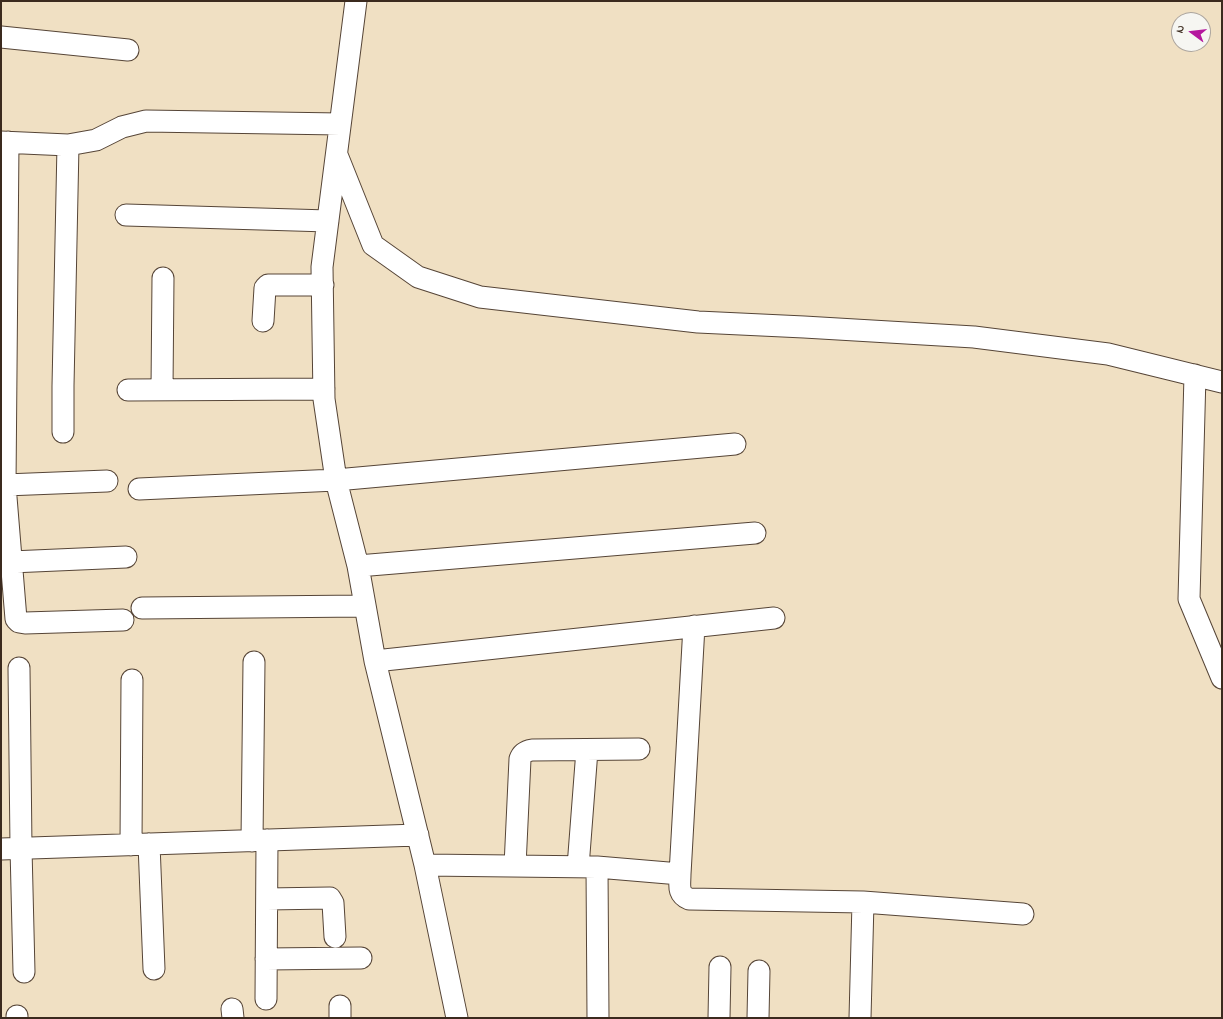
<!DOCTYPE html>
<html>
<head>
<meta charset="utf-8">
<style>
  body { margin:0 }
  #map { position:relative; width:1223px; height:1019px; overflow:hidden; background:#f0e0c3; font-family:"Indie Flower",sans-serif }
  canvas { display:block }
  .frame { position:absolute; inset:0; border:2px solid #3b2a1e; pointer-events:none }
  .north { position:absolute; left:1171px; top:12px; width:40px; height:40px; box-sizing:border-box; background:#f6f6f2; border:1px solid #aba49d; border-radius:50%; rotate:285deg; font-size:11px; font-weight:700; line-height:16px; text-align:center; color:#3b2a1e }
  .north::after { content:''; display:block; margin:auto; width:14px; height:18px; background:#b5179e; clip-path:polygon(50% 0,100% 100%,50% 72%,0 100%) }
</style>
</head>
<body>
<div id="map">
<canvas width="1223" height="1019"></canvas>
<div class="frame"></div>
<div class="north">N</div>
</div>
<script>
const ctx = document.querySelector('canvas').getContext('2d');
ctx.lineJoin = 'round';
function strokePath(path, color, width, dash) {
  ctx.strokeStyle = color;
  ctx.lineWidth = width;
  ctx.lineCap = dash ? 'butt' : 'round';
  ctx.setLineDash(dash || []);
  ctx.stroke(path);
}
const minor = new Path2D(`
  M356 1 322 267 324 399 336 480 358 566 375 661 425 865 457 1018
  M1 37 128 50
  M1 142 68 145 96 140 122 127 146 121 340 124
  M8 142 5 485 107 481
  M337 155 373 245 418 277 480 297 698 322 804 327 974 337 1108 354 1222 382
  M126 215 328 221
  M263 321 265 288 268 285H323
  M1195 375 1189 599 1222 678
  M162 389 163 278
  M128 390 324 389
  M63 432V386L68 145
  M1 485H5L16 619 19 622 25 623 123 620
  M139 489 336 480 735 444
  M11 562 126 557
  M358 566 755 533
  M142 608 365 606
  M694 626 680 874C680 885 677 894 689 899L863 902 1023 914
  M375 661 774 618
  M19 668 21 848 24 972
  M252 841 254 662
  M149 844 154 969
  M131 845 132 680
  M1 849 418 835
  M425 865 597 867 680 874
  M515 866 520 759C522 753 526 751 532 750L639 749
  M578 867 587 750
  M597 867 598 1018
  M267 899 330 898 333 903 335 937
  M266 959 361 958
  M266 999 267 840
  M340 1006V1018
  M232 1009 233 1018
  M17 1018V1016
  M719 1018 720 967
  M758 1018 759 971
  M860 1018 863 902`);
strokePath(minor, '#564537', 23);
strokePath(minor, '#fff', 21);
</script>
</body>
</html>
